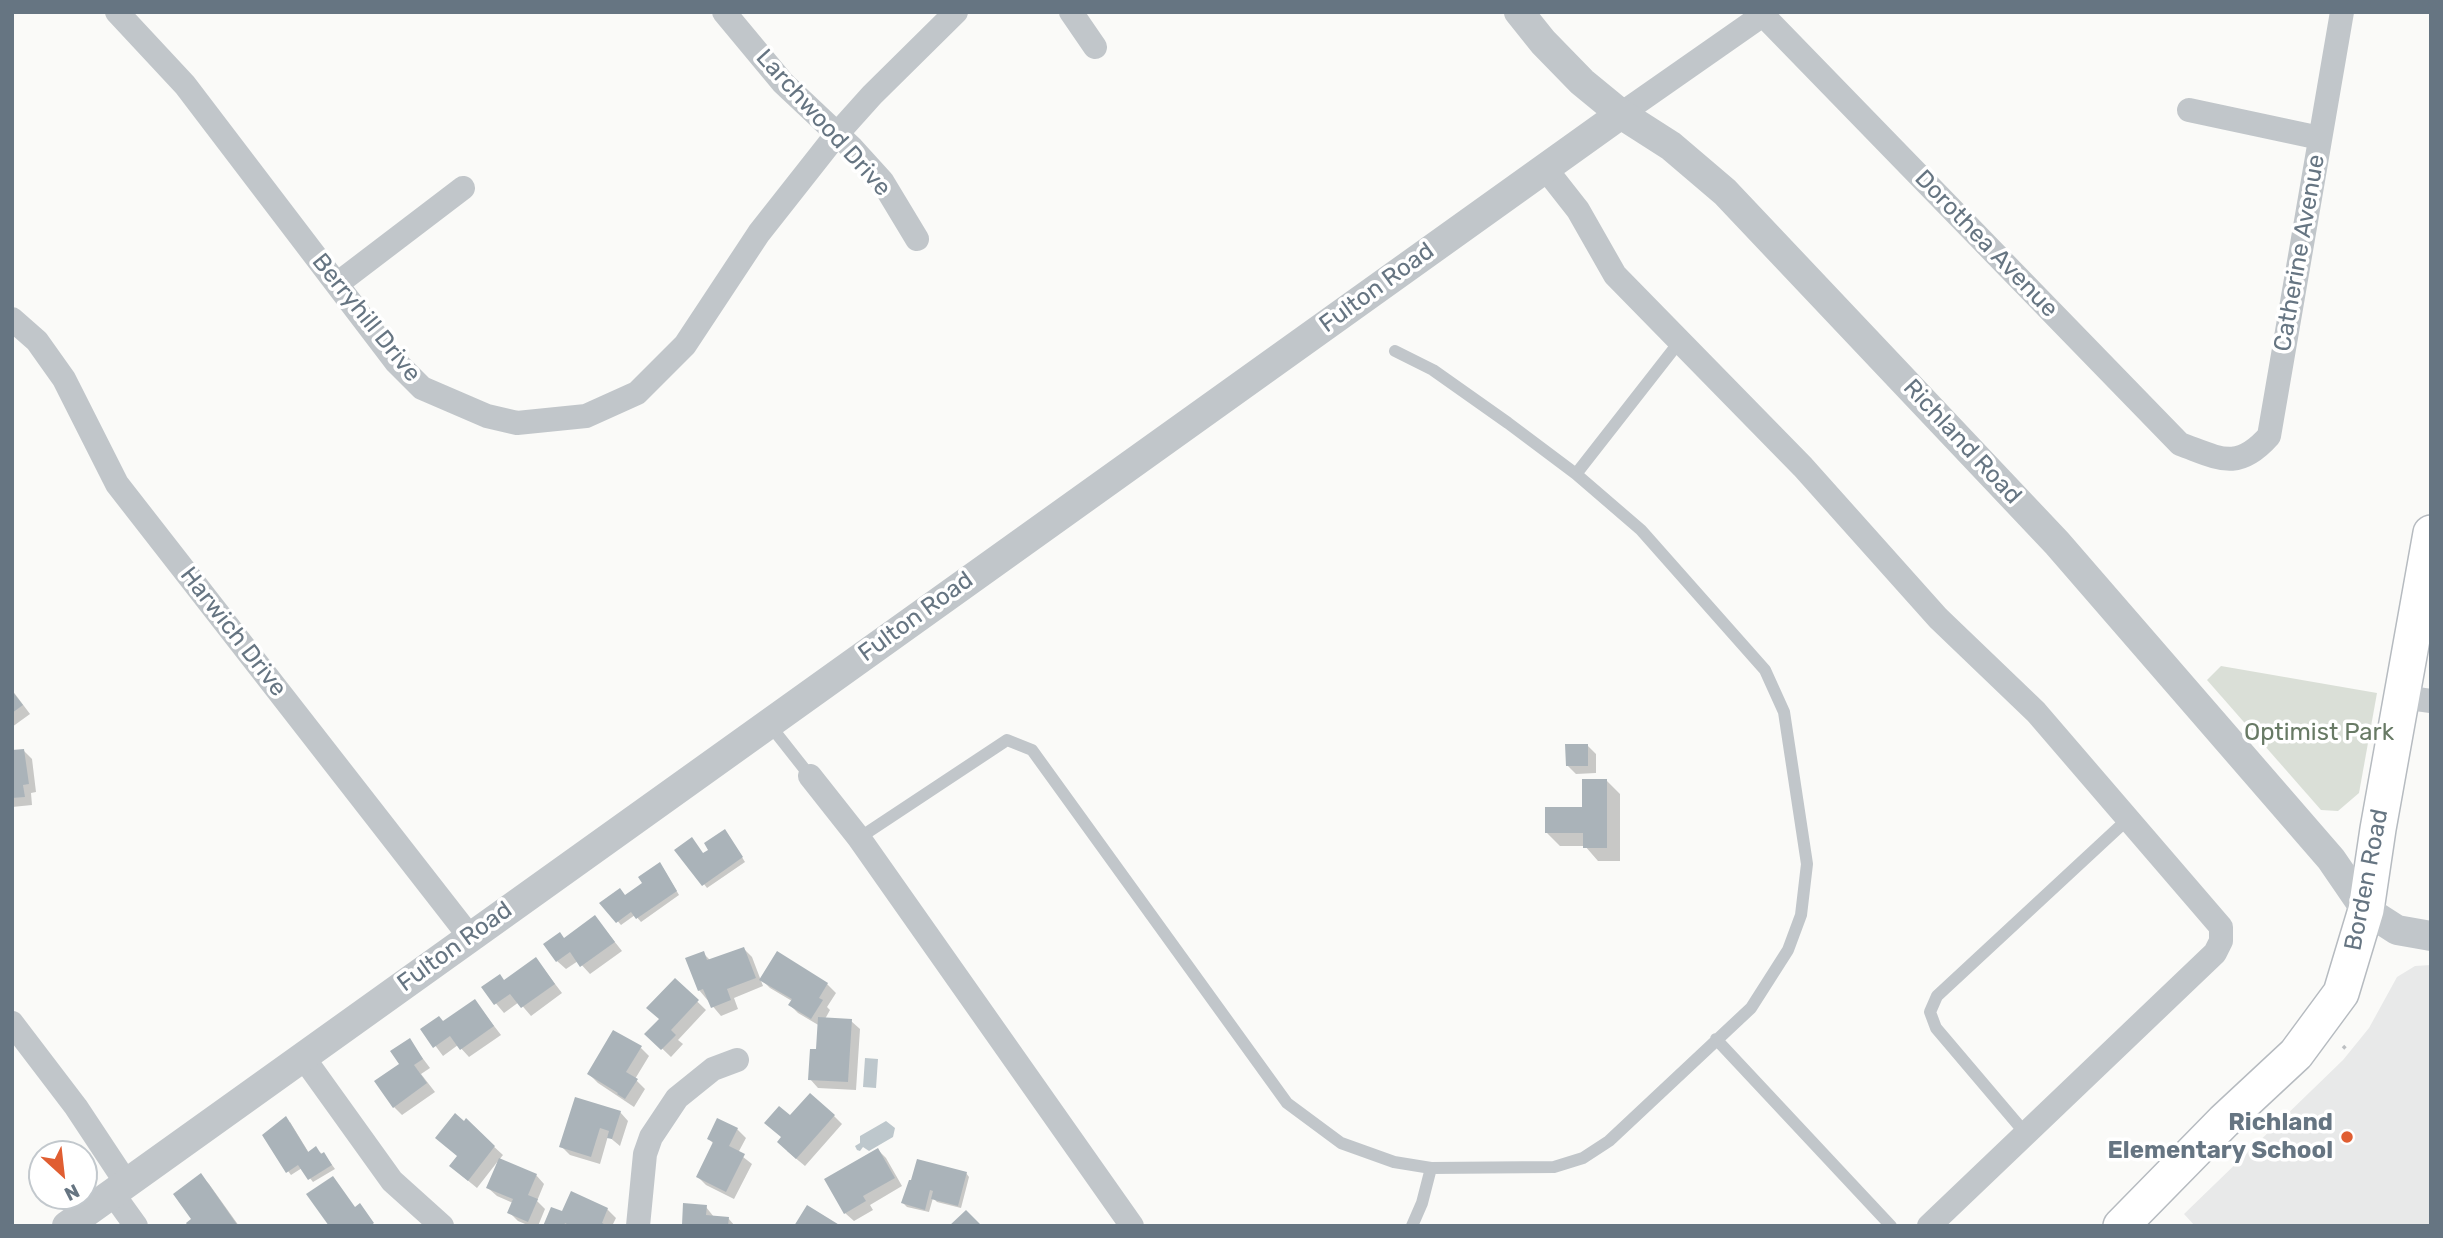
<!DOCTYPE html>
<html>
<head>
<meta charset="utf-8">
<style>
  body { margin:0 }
  #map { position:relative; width:2443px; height:1238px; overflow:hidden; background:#fafaf8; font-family:Rubik,sans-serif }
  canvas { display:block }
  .frame { position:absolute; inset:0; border:14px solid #667582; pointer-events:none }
  .north { position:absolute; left:28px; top:1140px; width:70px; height:70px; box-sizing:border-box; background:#fff; border:2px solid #c2c8cd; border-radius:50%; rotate:153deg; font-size:19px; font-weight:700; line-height:28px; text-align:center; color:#667582 }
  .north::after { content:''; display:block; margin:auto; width:24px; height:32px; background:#e05e32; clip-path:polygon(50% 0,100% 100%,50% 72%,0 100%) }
</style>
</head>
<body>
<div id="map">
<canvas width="2443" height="1238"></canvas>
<div class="frame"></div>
<div class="north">N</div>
</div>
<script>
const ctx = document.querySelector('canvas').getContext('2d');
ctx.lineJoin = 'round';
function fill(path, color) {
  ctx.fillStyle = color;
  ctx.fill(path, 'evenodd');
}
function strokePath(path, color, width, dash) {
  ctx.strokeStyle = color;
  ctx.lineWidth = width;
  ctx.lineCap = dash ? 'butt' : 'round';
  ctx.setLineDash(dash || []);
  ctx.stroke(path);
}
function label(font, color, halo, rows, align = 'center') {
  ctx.font = font + ' Rubik,sans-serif';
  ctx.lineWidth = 7;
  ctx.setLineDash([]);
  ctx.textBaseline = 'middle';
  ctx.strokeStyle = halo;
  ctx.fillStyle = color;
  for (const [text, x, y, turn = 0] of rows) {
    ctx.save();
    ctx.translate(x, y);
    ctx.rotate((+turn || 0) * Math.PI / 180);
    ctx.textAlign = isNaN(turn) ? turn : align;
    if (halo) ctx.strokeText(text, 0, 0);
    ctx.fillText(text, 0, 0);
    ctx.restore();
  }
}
fill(new Path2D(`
  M2431 965V1226H2195L2184 1214 2343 1060 2369 1028 2397 977 2415 966Z`), '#e8e9e9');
fill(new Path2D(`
  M2221 666 2377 693 2359 793 2338 811 2321 810 2207 680Z`), '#dadfd7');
fill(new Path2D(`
  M865 1058 878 1059 876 1088 863 1087Z
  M886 1121 895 1128 893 1137 869 1151 863 1147 860 1151 857 1150 855 1146 860 1143V1136Z`), '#bdc7cc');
fill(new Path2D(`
  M12 690 30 714 12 727Z
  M1587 745 1596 754V773L1576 774 1567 765Z
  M24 751 32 759 36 792 31 793 32 805 12 807V752Z
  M1607 781 1620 794V861H1598L1585 846H1560L1547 833 1584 809Z
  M728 835 745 862 707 888 704 884V855Z
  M663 868 679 895 641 922 635 915 621 925 602 903 626 897Z
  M595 917 622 951 590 974 578 961 566 969 557 961Z
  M744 949 752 957 763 986 734 998 738 1009 721 1016 699 990 703 953 710 960Z
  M777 953 827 984 836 993 827 1007 830 1010 825 1019 851 1021 860 1029 856 1090 818 1088 810 1079 818 1051 820 1026 798 1013 790 1005 792 1001 770 988 761 979Z
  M536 959 562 993 531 1016 519 1002 504 1013 483 988 505 981Z
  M675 980 706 1010 678 1040 683 1044 671 1057 647 1034 661 1019Z
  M475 1001 501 1035 469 1057 458 1045 443 1056 423 1029 444 1023Z
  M409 1040 430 1068 421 1074 435 1092 402 1115 394 1107 401 1064Z
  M641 1048 649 1056 635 1079 645 1089 634 1107 598 1083 589 1074Z
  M620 1112 628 1121 620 1146 608 1136 600 1164 570 1155 561 1146Z
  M834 1116 842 1124 805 1166 787 1151 791 1118Z
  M466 1121 503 1155 499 1160 536 1175 544 1184 537 1201 545 1209 538 1226H530L518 1221 509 1212 513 1203 497 1196 488 1188 498 1161 477 1188 460 1174 459 1157Z
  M290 1122 309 1153 316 1149 327 1158 335 1169 313 1182 302 1168 291 1175 288 1171Z
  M737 1129 746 1138 738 1153 752 1164 734 1199 706 1185 698 1177 714 1144 709 1139Z
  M878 1150 886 1158 902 1186 870 1205 873 1210 854 1221 845 1213Z
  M966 1173 969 1177 961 1208 937 1202 933 1198 929 1212 907 1207 903 1203 910 1182Z
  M201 1176 209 1184 239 1226H191L194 1220Z
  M706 1207 714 1217 728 1218 735 1226 683 1224Z
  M607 1209 616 1218 612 1226H545L563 1214Z`), '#0003');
fill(new Path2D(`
  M12 691 23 705 12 713Z
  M1565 744H1588V766H1566Z
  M24 749 29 784 23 785 25 797 12 798V750Z
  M1582 779H1607V848H1583V833H1545V807H1582Z
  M725 829 743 857 702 886 674 850 692 837 703 853 708 850 704 843Z
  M660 862 677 891 636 919 631 912 616 923 599 903 620 888 625 895 642 883 638 877Z
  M595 915 615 942 580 967 570 952 556 962 543 944 560 932 564 938Z
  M744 947 756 978 727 989 731 1000 711 1008 703 989 698 991 685 958 704 951 707 960Z
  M777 951 828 983 819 998 823 1000 811 1019 788 1005 792 999 759 980Z
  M536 957 555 984 521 1008 510 994 494 1005 481 987 500 974 504 980Z
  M675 978 699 1000 671 1030 676 1035 661 1050 644 1034 659 1019 646 1008Z
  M475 999 494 1026 460 1050 450 1036 433 1048 420 1029 439 1016 443 1021Z
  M818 1017 852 1019 848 1082 808 1080 810 1049H816Z
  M613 1030 642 1046 626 1072 638 1079 625 1099 617 1094 618 1093 587 1074Z
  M410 1038 423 1059 414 1065 427 1083 393 1108 374 1081 399 1064 390 1051Z
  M810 1093 835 1115 796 1159 777 1142 781 1137 764 1123 779 1106 790 1115Z
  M575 1097 621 1111 612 1139 607 1138 609 1131 600 1128 591 1157 559 1147Z
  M455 1113 464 1121 466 1118 495 1146 468 1181 449 1166 457 1156 435 1138Z
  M286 1116 308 1152 316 1146 321 1154 324 1152 332 1165 308 1180 298 1165 286 1173 262 1135Z
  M717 1118 738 1128 729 1146 745 1154 726 1192 696 1177 713 1142 707 1139Z
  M878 1148 895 1178 863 1196 866 1201 844 1214 824 1179Z
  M499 1158 537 1174 528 1195 538 1199 528 1222 507 1213 513 1199 486 1188Z
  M917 1159 967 1172 958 1206 931 1199 933 1191 930 1190 925 1210 901 1203 909 1180H911Z
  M201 1173 238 1226H188L186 1223 191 1219 173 1194Z
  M333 1176 355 1207 360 1203 374 1223 370 1226H329L306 1194Z
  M571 1191 608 1208 602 1223 608 1226H571L565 1223 564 1226H543L551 1207 562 1211Z
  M683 1203 707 1205 706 1215 729 1217 728 1226 682 1225Z
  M807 1205 841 1226H794Z
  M966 1210 982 1226H949Z`), '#aab3b9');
const secondary = new Path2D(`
  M2121 1226 2224 1121 2296 1054 2341 993 2366 910 2378 829 2431 533`);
strokePath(secondary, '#b6bbc0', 38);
strokePath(new Path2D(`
  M2343 1046 2347 1050`), '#bcbfc2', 3.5, [3.5, 3.5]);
strokePath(new Path2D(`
  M1576 474 1680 341
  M769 724 810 776
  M859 838 1007 740 1032 750 1287 1103 1341 1143 1394 1162 1431 1168 1554 1167 1583 1158 1609 1141 1751 1008 1788 950 1801 915 1807 864 1784 712 1765 670 1641 530 1576 474 1508 423 1433 370 1395 351
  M1716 1039 1891 1226
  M2026 1134 1936 1028 1930 1012 1937 996 2129 818
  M1412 1226 1422 1203 1431 1168`), '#c1c6ca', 12);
strokePath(new Path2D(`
  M117 12 185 85 396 362 422 388 487 416 517 423 586 416 637 393 685 345 759 233 837 134 872 95 956 12
  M724 12 783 83 852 148 882 181 917 239
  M1071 12 1095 47
  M1763 15 2180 444C2219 458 2237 472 2269 436L2342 12
  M2189 110 2320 138
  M1621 114 1767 12
  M1545 168 1578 210 1615 275 1803 467 1938 618 2036 712 2221 927V941L2215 953 1929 1226
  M337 284 463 188
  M12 319 37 341 64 379 117 484 470 937
  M2402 697 2431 701
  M810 776 859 838 1132 1226
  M12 1023 76 1107 127 1184
  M303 1057 392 1181 442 1226
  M113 1194 136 1226
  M638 1226 645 1154 651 1137 677 1098 713 1069 737 1060`), '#c1c6ca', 24);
strokePath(new Path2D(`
  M1519 12 1543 42 1582 82 1621 114 1671 146 1725 192 2057 543 2331 859 2366 910 2397 930 2431 936
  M67 1226 1621 114`), '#c1c6ca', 30);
strokePath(secondary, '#fff', 35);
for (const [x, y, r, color] of [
  [2347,1137,7,"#e05e32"]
]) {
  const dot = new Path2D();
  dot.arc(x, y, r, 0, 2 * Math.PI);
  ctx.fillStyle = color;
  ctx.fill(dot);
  strokePath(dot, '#fff', 2.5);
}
label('24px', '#667582', '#fff', [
  ["Larchwood Drive",823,123,48],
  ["Dorothea Avenue",1986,244,46],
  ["Catherine Avenue",2300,253,-80],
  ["Fulton Road",1377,288,-36],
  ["Berryhill Drive",366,318,51],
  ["Richland Road",1962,442,47],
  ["Fulton Road",916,617,-36],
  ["Harwich Drive",233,632,52],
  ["Borden Road",2367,880,-79],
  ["Fulton Road",455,947,-36]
]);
label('24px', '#687a65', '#fff', [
  ["Optimist Park",2319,733]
]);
label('bold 24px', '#667582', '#fff', [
  ["Richland",2333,1123],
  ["Elementary School",2333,1151]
], 'right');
</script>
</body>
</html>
